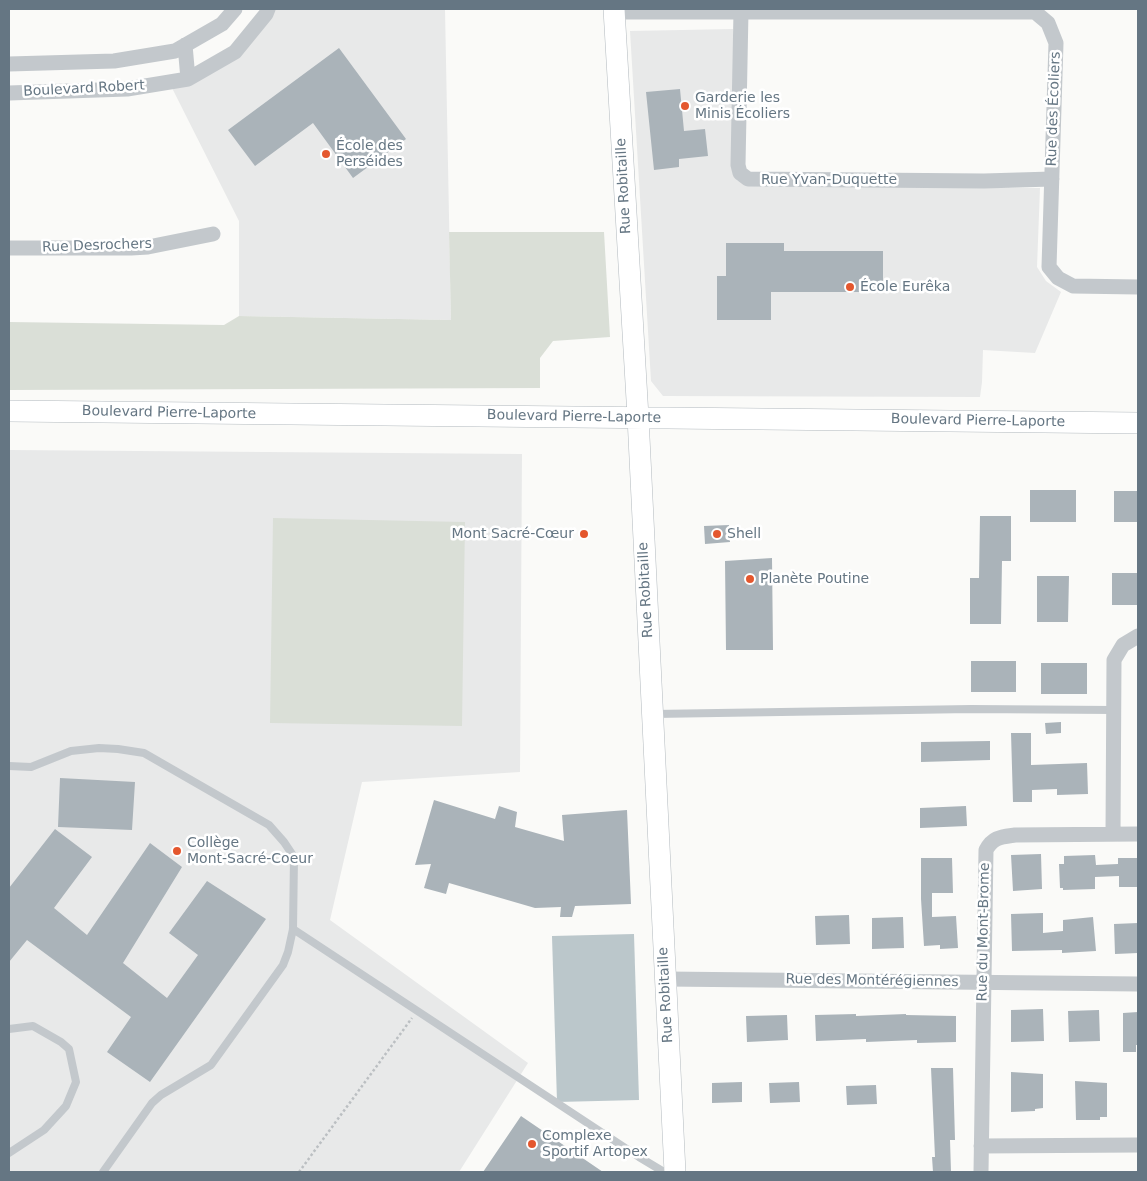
<!DOCTYPE html>
<html>
<head>
<meta charset="utf-8">
<style>
  body { margin:0 }
  #map { position:relative; width:1147px; height:1181px; overflow:hidden; background:#fafaf8; font-family:"DejaVu Sans",sans-serif }
  canvas { display:block }
  .frame { position:absolute; inset:0; border:10px solid #657683; pointer-events:none }
</style>
</head>
<body>
<div id="map">
<canvas width="1147" height="1181"></canvas>
<div class="frame"></div>
</div>
<script>
const ctx = document.querySelector('canvas').getContext('2d');
ctx.lineJoin = 'round';
function fill(path, color) {
  ctx.fillStyle = color;
  ctx.fill(path, 'evenodd');
}
function strokePath(path, color, width, dash) {
  ctx.strokeStyle = color;
  ctx.lineWidth = width;
  ctx.lineCap = dash ? 'butt' : 'round';
  ctx.setLineDash(dash || []);
  ctx.stroke(path);
}
function label(font, color, halo, rows, align = 'center') {
  ctx.font = font + ' "DejaVu Sans",sans-serif';
  ctx.lineWidth = 5;
  ctx.setLineDash([]);
  ctx.textBaseline = 'middle';
  ctx.strokeStyle = halo;
  ctx.fillStyle = color;
  for (const [text, x, y, turn = 0] of rows) {
    ctx.save();
    ctx.translate(x, y);
    ctx.rotate((+turn || 0) * Math.PI / 180);
    ctx.textAlign = isNaN(turn) ? turn : align;
    if (halo) ctx.strokeText(text, 0, 0);
    ctx.fillText(text, 0, 0);
    ctx.restore();
  }
}
fill(new Path2D(`
  M273 9H445L451 320 239 316V221L172 88 211 73Z
  M733 29 737 180 750 186 1040 188 1037 267 1046 281 1061 292 1035 353 983 350 982 382 980 397 663 396 651 381 630 31Z
  M9 450 522 454 520 772 362 782 330 920 528 1063 459 1172H9Z`), '#e8e9e9');
fill(new Path2D(`
  M449 232H604L610 337 553 341 540 358V388L9 390V322L224 325 239 316 451 320Z
  M273 518 465 522 462 726 270 723Z`), '#dadfd7');
fill(new Path2D(`
  M634 934 639 1100 557 1102 552 936Z`), '#bbc7cb');
fill(new Path2D(`
  M339 48 406 139 353 178 313 123 255 166 228 130Z
  M680 89 684 131 705 129 708 156 679 159V167L654 170 646 92Z
  M726 243H784V251H883V292H771V320H717V276H726Z
  M1030 490H1076V522H1030Z
  M1114 491H1138V522H1114Z
  M980 516H1011V561H1002L1001 624H970V578H979Z
  M729 525 730 542 705 544 704 526Z
  M772 558 773 650H726L725 561Z
  M1112 573H1138V605H1112Z
  M1037 576H1069L1068 622H1037Z
  M971 661H1016V692H971Z
  M1041 663H1087V694H1041Z
  M1061 722V733L1046 734 1045 723Z
  M1011 733H1031V765L1087 763 1088 794 1057 795V789L1032 790V802H1013Z
  M990 741V760L921 762V742Z
  M60 778 135 782 132 830 58 827Z
  M434 800 495 819 499 806 517 812 515 827 564 841 562 815 627 810 631 904 575 906 572 917H560L561 907 535 908 449 883 446 894 424 888 431 864 415 865Z
  M966 806 967 826 920 828V808Z
  M55 829 92 857 54 908 87 935 150 843 182 867 123 963 167 998 198 955 169 933 207 881 266 919 150 1082 107 1052 131 1017 27 940 9 962V888Z
  M1041 854 1042 889 1013 891 1011 855Z
  M1095 855 1096 865 1118 864V858H1138V887H1119V876L1095 877V889L1063 890V888H1060L1059 864H1064V856Z
  M921 858H952L953 893H932V917L956 916 958 948 940 949V945L924 946 921 899Z
  M1043 913V933L1063 931V920L1093 917 1096 951 1062 953V950L1012 951 1011 914Z
  M849 915 850 944 816 945 815 916Z
  M903 917 904 948 872 949V918Z
  M1138 923V953L1115 954 1114 924Z
  M1043 1009 1044 1041 1011 1042V1010Z
  M1099 1010 1100 1041 1069 1042 1068 1011Z
  M1138 1012V1045H1136V1052H1123V1013Z
  M856 1014V1016L906 1014V1015L956 1016V1042L917 1043V1040L866 1042V1039L816 1041 815 1015Z
  M787 1015 788 1040 747 1042 746 1016Z
  M931 1068H953L955 1140H950L951 1172H933L932 1157H935Z
  M1011 1072 1043 1074V1108L1035 1109V1111L1011 1112Z
  M1075 1081 1107 1083V1117H1100V1120H1076Z
  M742 1082V1102L712 1103V1083Z
  M799 1082 800 1102 770 1103 769 1083Z
  M876 1085 877 1104 847 1105 846 1086Z
  M521 1116 603 1172H483Z`), '#aab3b9');
const secondary = new Path2D(`
  M614 9 638 417 675 1172
  M9 411 1138 423`);
strokePath(secondary, '#b3babf', 22);
strokePath(new Path2D(`
  M299 1172 412 1018`), '#bbbfc2', 2.5, [2.5, 2.5]);
strokePath(new Path2D(`
  M654 714 971 709 1113 710
  M9 766 31 767 71 751 99 748 118 749 144 753 269 825 284 842 294 857 293 929 288 952 283 965 211 1065 161 1095 152 1103 103 1172
  M293 929 639 1157 664 1172
  M9 1029 33 1026 61 1042 69 1049 76 1082 66 1106 44 1130 9 1153`), '#c3c8cc', 8);
strokePath(new Path2D(`
  M741 11 738 165 740 173 748 179 984 181 1052 179
  M615 12H1035L1048 23 1056 43 1049 267 1058 278 1073 286 1138 287
  M185 45 188 79
  M9 64 114 61 175 51 222 24 235 9
  M9 93 127 89 188 79 235 52 266 14 268 9
  M9 248H131L148 247 213 234
  M1113 833 1114 660 1123 645 1138 636
  M666 979 1138 984
  M981 1146 1138 1145
  M981 1172 986 850C993 837 1001 837 1015 835L1138 834`), '#c3c8cc', 15);
strokePath(secondary, '#fff', 21);
for (const [x, y, r, color] of [
  [685,106,5,"#e4572e"],
  [326,154,5,"#e4572e"],
  [850,287,5,"#e4572e"],
  [584,534,5,"#e4572e"],
  [717,534,5,"#e4572e"],
  [750,579,5,"#e4572e"],
  [177,851,5,"#e4572e"],
  [532,1144,5,"#e4572e"]
]) {
  const dot = new Path2D();
  dot.arc(x, y, r, 0, 2 * Math.PI);
  ctx.fillStyle = color;
  ctx.fill(dot);
  strokePath(dot, '#fff', 2);
}
label('14px', '#657683', '#fff', [
  ["Boulevard Robert",84,89,-3],
  ["Rue des Écoliers",1054,109,-88],
  ["Rue Yvan-Duquette",829,180],
  ["Rue Robitaille",624,186,-93],
  ["Rue Desrochers",97,246,-2],
  ["Boulevard Pierre-Laporte",169,413,1],
  ["Boulevard Pierre-Laporte",574,417,1],
  ["Boulevard Pierre-Laporte",978,421,1],
  ["Rue Robitaille",646,590,-93],
  ["Rue du Mont-Brome",984,932,-89],
  ["Rue des Montérégiennes",872,981,1],
  ["Rue Robitaille",666,995,-93]
]);
label('14px', '#657683', '#fff', [
  ["Garderie les",695,98],
  ["Minis Écoliers",695,114],
  ["École des",336,146],
  ["Perséides",336,162],
  ["École Eurêka",860,287],
  ["Mont Sacré-Cœur",574,534,"right"],
  ["Shell",727,534],
  ["Planète Poutine",760,579],
  ["Collège",187,843],
  ["Mont-Sacré-Coeur",187,859],
  ["Complexe",542,1136],
  ["Sportif Artopex",542,1152]
], 'left');
</script>
</body>
</html>
